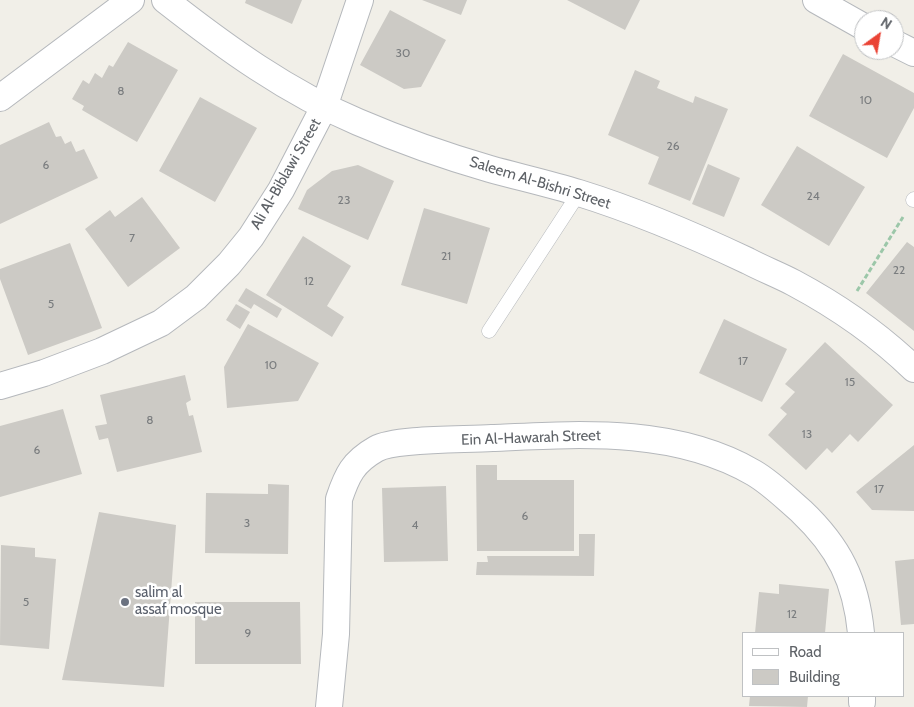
<!DOCTYPE html>
<html>
<head>
<meta charset="utf-8">
<style>
  body { margin:0 }
  #map { position:relative; width:914px; height:707px; overflow:hidden; background:#f1efe8; font-family:Cabin,sans-serif }
  canvas { display:block }
  .legend { position:absolute; left:742px; top:632px; width:162px; height:65px; box-sizing:border-box; background:#fff; border:1px solid #bfc1c3; margin:0; padding:6px 9px; list-style:none; font-size:15px; color:#5f6368 }
  .legend li { display:flex; align-items:center; gap:10px; height:25px }
  .legend b { width:25px; border:1px solid #bfc1c3 }
  .north { position:absolute; left:854px; top:10px; width:50px; height:50px; box-sizing:border-box; background:#fff; border:1px solid #bfc1c3; border-radius:50%; rotate:32deg; font-size:14px; font-weight:700; line-height:20px; text-align:center; color:#5f6368 }
  .north::after { content:''; display:block; margin:auto; width:18px; height:22px; background:#ea4335; clip-path:polygon(50% 0,100% 100%,50% 72%,0 100%) }
</style>
</head>
<body>
<div id="map">
<canvas width="914" height="707"></canvas>
<ul class="legend">
<li><b style="height:6px;background:#fff"></b>Road</li>
<li><b style="height:14px;background:#cccac5"></b>Building</li>
</ul>
<div class="north">N</div>
</div>
<script>
const ctx = document.querySelector('canvas').getContext('2d');
ctx.lineJoin = 'round';
function fill(path, color) {
  ctx.fillStyle = color;
  ctx.fill(path, 'evenodd');
}
function strokePath(path, color, width, dash) {
  ctx.strokeStyle = color;
  ctx.lineWidth = width;
  ctx.lineCap = dash ? 'butt' : 'round';
  ctx.setLineDash(dash || []);
  ctx.stroke(path);
}
function label(font, color, halo, rows, align = 'center') {
  ctx.font = font + ' Cabin,sans-serif';
  ctx.lineWidth = 5;
  ctx.setLineDash([]);
  ctx.textBaseline = 'middle';
  ctx.strokeStyle = halo;
  ctx.fillStyle = color;
  for (const [text, x, y, turn = 0] of rows) {
    ctx.save();
    ctx.translate(x, y);
    ctx.rotate((+turn || 0) * Math.PI / 180);
    ctx.textAlign = isNaN(turn) ? turn : align;
    if (halo) ctx.strokeText(text, 0, 0);
    ctx.fillText(text, 0, 0);
    ctx.restore();
  }
}
fill(new Path2D(`
  M246 0H302L292 24 245 3Z
  M422 0H467L461 15Z
  M567 0H640L625 30Z
  M390 10 446 40 421 87 404 89 360 65Z
  M128 42 178 70 137 142 82 110 84 106 72 99 83 80 89 84 95 73 102 78 109 65 113 67Z
  M843 54 914 93V108L887 158 809 116Z
  M635 70 660 81 657 88 693 103 695 96 728 109 690 201 648 184 659 157 608 135Z
  M200 97 257 128 215 202 159 171Z
  M49 122 56 137 61 136 65 144 71 141 76 152 84 149 98 178 0 224V145Z
  M797 146 865 187 829 246 761 205Z
  M708 164 740 178 724 217 692 204Z
  M358 165 394 181 368 240 298 209 307 190 332 171Z
  M142 197 180 248 128 287 85 229 110 210 115 217Z
  M424 208 490 228 467 304 401 285Z
  M303 236 351 266 327 306 344 317 332 337 266 295Z
  M907 242 914 247V331L866 293Z
  M70 243 102 328 28 355 0 279V269Z
  M246 288 282 309 277 318 254 304 251 309 238 301Z
  M236 304 250 312 240 329 226 320Z
  M724 319 787 349 762 402 699 373Z
  M248 324 319 363 298 401 227 408 224 367Z
  M825 342 893 405 858 442 850 434 832 453 827 448 806 470 768 435 787 414 780 408 795 392 785 384Z
  M185 375 191 400 186 403 189 416 193 415 202 452 117 472 108 438 99 440 95 426 107 424 100 395Z
  M63 409 82 474 0 497V426Z
  M914 445V511L872 510 856 492Z
  M476 465H497V480H574V551H477Z
  M268 484 289 485 288 554 205 553 206 493 268 494Z
  M446 486 448 561 384 562 382 488Z
  M99 512 176 525 164 687 62 680Z
  M579 534H595L594 576 476 575 477 562H488L487 556H579Z
  M1 545 35 548V557L56 559 49 649 0 645Z
  M914 559V624L901 625 895 561Z
  M779 584 829 589 825 633H755L759 592 779 594Z
  M195 602H300L301 664H195Z
  M750 696H808L807 707 749 706Z`), '#cccac5');
const lane = new Path2D(`
  M913 200 914 199
  M489 331 579 193`);
const street = new Path2D(`
  M165 0C225 47 287 92 358 122 400 140 445 156 490 169 519 177 550 184 579 193 637 211 693 235 748 261 763 269 779 275 794 283 837 306 879 335 914 369
  M816 0 864 27
  M894 43 914 53
  M0 98 131 0
  M0 386 44 373 102 351 161 323 196 297 229 264 251 237 281 190 324 107 360 0
  M862 702V696
  M329 707 336 634 339 499C347 475 353 462 376 449 396 438 466 440 492 438 580 434 675 427 754 473 771 483 786 498 801 511 839 547 856 581 861 633`);
strokePath(lane, '#b5b8bc', 15);
strokePath(street, '#b5b8bc', 28);
strokePath(new Path2D(`
  M857 291 903 217`), '#9cc7a9', 3, [5, 2.5]);
strokePath(lane, '#fff', 14);
strokePath(street, '#fff', 26);
for (const [x, y, r, color] of [
  [125,602,5,"#6b7280"]
]) {
  const dot = new Path2D();
  dot.arc(x, y, r, 0, 2 * Math.PI);
  ctx.fillStyle = color;
  ctx.fill(dot);
  strokePath(dot, '#fff', 2);
}
label('12px', '#7a7d7f', null, [
  ["30",403,53],
  ["8",121,91],
  ["10",866,100],
  ["26",673,146],
  ["6",46,165],
  ["24",813,196],
  ["23",344,200],
  ["7",132,238],
  ["21",446,256],
  ["22",899,270],
  ["12",309,281],
  ["5",51,304],
  ["17",743,361],
  ["10",271,365],
  ["15",850,382],
  ["8",150,420],
  ["13",807,434],
  ["6",37,450],
  ["17",879,489],
  ["6",525,516],
  ["3",247,523],
  ["4",415,525],
  ["5",26,602],
  ["12",792,614],
  ["9",248,633]
]);
label('15px', '#5f6368', '#fff', [
  ["Ali Al-Biblawi Street",286,174,-60],
  ["Saleem Al-Bishri Street",540,183,17],
  ["Ein Al-Hawarah Street",531,438,-2]
]);
label('15px', '#5b616d', '#fff', [
  ["salim al",135,593],
  ["assaf mosque",135,610]
], 'left');
</script>
</body>
</html>
